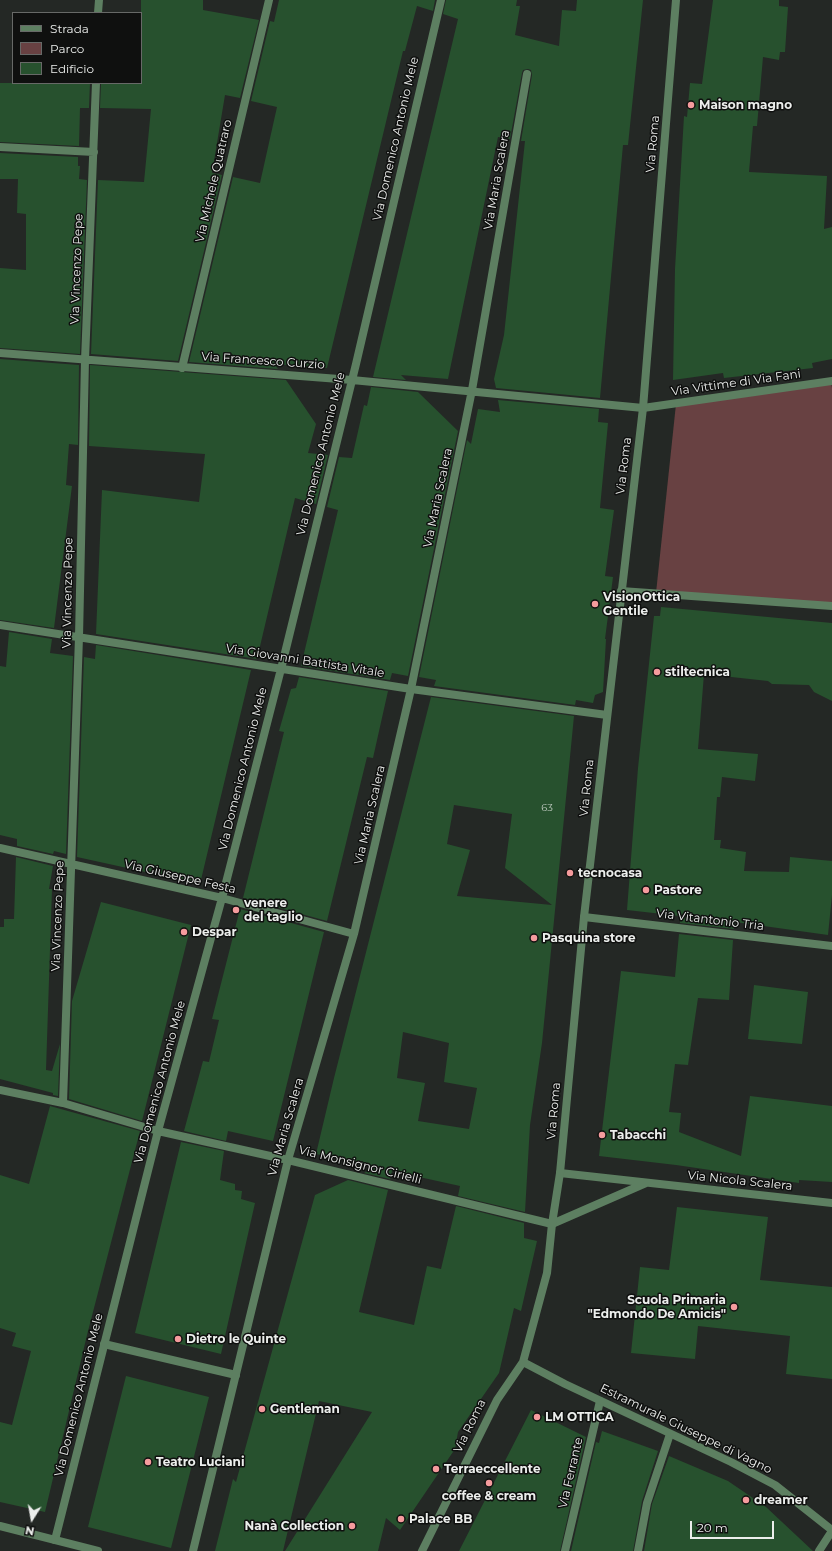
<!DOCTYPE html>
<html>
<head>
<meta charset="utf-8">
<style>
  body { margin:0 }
  #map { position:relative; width:832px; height:1551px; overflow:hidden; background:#242825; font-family:Montserrat,sans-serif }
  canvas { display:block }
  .legend { position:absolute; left:12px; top:12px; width:130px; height:72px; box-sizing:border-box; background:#0f100f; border:1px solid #676967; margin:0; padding:5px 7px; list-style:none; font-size:12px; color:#eceeec }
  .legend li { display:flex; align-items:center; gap:8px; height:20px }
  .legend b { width:20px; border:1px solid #676967 }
  .north { position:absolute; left:12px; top:1499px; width:40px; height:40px; -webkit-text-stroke:3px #0f100f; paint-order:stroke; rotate:191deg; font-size:11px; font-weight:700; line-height:16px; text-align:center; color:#eceeec }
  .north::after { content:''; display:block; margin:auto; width:14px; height:18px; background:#eceeec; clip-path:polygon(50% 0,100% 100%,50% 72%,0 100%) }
  .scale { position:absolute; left:690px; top:1521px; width:84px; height:18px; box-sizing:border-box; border:2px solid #eceeec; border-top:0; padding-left:5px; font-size:12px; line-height:14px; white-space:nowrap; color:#eceeec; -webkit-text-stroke:3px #0f100f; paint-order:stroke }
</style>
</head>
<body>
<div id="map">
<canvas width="832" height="1551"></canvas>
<ul class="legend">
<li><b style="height:5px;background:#5d7f61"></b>Strada</li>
<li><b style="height:11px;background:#684142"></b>Parco</li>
<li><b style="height:11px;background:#27512e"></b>Edificio</li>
</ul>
<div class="north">N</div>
<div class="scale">20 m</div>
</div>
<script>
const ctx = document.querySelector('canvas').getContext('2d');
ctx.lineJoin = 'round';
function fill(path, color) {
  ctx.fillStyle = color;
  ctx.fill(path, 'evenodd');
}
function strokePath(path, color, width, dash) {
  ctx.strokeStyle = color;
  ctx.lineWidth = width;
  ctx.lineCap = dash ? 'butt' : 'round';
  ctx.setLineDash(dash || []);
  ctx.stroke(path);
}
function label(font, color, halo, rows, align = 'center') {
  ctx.font = font + ' Montserrat,sans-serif';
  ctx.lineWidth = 3;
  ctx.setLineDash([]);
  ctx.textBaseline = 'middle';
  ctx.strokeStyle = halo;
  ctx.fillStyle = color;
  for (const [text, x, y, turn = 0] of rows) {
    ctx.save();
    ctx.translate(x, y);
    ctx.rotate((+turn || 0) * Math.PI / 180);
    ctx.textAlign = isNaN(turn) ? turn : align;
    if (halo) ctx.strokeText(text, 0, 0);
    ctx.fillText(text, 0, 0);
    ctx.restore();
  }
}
fill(new Path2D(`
  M831 382 832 388V606L656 593 676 404Z`), '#684142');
fill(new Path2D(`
  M141 0H203V10L259 20 240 98 225 95 212 173 222 175 178 361 91 354 98 180 144 182 151 109 100 108 101 83H141Z
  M279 0H435L433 11 417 6 405 51H403L327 368 274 364 278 369 189 362 233 177 260 183 277 107 251 101 270 21 274 22Z
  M446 0H517L516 6H520L515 35 559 46 562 10 576 11 577 0H643L628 145H623L600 398 496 388 494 379 504 335 525 141H521L532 75 531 70 528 69 523 70 522 73 510 139 498 137 448 379 401 375 406 380 373 377 458 19 443 14Z
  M713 0H779V6L788 7 785 52H780L779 60 763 57 757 126H753L749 172 827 176 824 229 832 227V359L812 363 813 368 724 378 723 373 673 380 675 269 684 116 687 117 690 83 702 84Z
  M0 83H90L89 108H80L79 146 0 142Z
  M0 153 78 157V166H80L79 179 87 180 80 354 0 348V268L26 270V214L17 213 18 179H0Z
  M0 359 79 365 78 445 69 444 66 485 72 486 54 628 0 620Z
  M90 365 286 380 316 424 308 453 328 455 316 504 295 498 257 659 96 634 102 490 199 502 205 454 89 446Z
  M371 387 418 392 458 431 408 676 392 673 390 680 301 666 338 510 327 507 339 457 352 458 364 405 367 406Z
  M498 400 599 409 598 422 608 423 600 508 614 510 605 576 613 577 605 639H606L603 692 595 695 593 703 576 700 575 705 434 686 436 680 419 677 467 440 471 444 478 409 500 412Z
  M661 607 832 623V701L814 692 809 685 772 684 768 681 704 674 698 749 758 754 755 781 722 777 720 797H717L714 840H721L720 848 746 852 744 871 789 872 790 857 832 861V895L828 935 735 922 734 929 680 923V916L627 910 638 768 654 616H660Z
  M9 632 52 639 50 653 73 656 66 854 54 851 53 854 17 846V839L0 835V666L6 667Z
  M96 645 251 670 200 884 77 857 84 657 95 659Z
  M299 677 388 691 373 758 367 757 327 921 243 898 284 732 279 731 291 689 296 688Z
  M431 697 574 716 542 1043 530 1125 525 1212 458 1196 460 1186 392 1171 390 1179 364 1173 376 1167 316 1154 334 1078ZM454 805 512 814 505 868 552 905 457 896 470 850 447 844ZM403 1032 449 1043 444 1082 477 1088 469 1129 418 1121 425 1083 397 1078Z
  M16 857 53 866 49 889H52L46 1070 52 1071 60 1044 58 1096 53 1095V1093L0 1079V927H4V919H14Z
  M101 902 191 925 142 1121 69 1099 72 1001Z
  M240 909 324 932 273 1141 228 1131 226 1141 184 1131 203 1061 209 1062 219 1020 212 1019Z
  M679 934 733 940 729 1000 698 998 688 1065 675 1064 669 1112 681 1113 679 1132 741 1156 750 1096 832 1106V1182L799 1180V1183L676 1165 599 1156 621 971 675 977Z
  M754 985 808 992 802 1044 748 1039Z
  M50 1106 140 1131 87 1335 45 1512 0 1502V1422L12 1425 31 1351 12 1346 16 1333 0 1328V1175L29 1184Z
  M181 1142 224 1151 220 1180 235 1184V1190L242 1191 241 1199 255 1203 221 1354 135 1333Z
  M348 1180 388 1190 359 1312 414 1325 427 1266 441 1269 456 1206 524 1223V1238L537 1241 521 1311 514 1308 499 1373 458 1432 455 1449 400 1530 386 1518 378 1551H285L372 1412 319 1401 283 1551H215L233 1479 236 1482 315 1195Z
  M677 1207 768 1217 760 1280 832 1287V1379L786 1374 790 1336 698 1326 695 1359 631 1353 640 1267 669 1270Z
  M126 1376 209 1397 171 1548 88 1527Z
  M531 1410 586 1437 560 1551H459Z
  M602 1431 658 1451 642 1501 633 1551H571L596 1442 599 1443Z
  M669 1456 728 1481 766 1507 813 1551H644L652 1504Z`), '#27512e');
strokePath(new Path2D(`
  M104 1344 236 1375
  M638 1551 647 1503 670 1434
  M819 1551 832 1531`), '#5d7f61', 8);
strokePath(new Path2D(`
  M98 13 99 0
  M0 147 94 152
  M0 353 352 380 643 408 832 381
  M182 368 269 0
  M621 591 832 606
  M0 625 411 689 607 715
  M0 848 222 898 354 934
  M584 917 832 946
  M0 1090 63 1103 158 1131 288 1160 552 1224 646 1183
  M63 1103 79 637 85 360 96 83
  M560 1173 832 1203
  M55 1540 158 1131 222 898 281 669 356 364 441 0
  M193 1551 288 1160 354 934 411 689 472 390 527 74
  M565 1551 600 1401`), '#5d7f61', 8);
strokePath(new Path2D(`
  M523 1362 565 1384 731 1462 775 1485 832 1530
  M0 1526 98 1551
  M422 1551 497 1400 523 1362 547 1273 552 1224 560 1173 584 917 643 408 676 0`), '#5d7f61', 8);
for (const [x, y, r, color] of [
  [691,105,4,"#f59b9d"],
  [595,604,4,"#f59b9d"],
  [657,672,4,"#f59b9d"],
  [570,873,4,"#f59b9d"],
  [646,890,4,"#f59b9d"],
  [236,910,4,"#f59b9d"],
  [184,932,4,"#f59b9d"],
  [534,938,4,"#f59b9d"],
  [602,1135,4,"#f59b9d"],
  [734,1307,4,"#f59b9d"],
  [178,1339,4,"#f59b9d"],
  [262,1409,4,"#f59b9d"],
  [537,1417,4,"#f59b9d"],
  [148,1462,4,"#f59b9d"],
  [436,1469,4,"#f59b9d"],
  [489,1483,4,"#f59b9d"],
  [746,1500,4,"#f59b9d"],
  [401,1519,4,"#f59b9d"],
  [352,1526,4,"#f59b9d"]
]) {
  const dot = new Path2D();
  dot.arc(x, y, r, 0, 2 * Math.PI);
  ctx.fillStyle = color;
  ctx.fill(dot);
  strokePath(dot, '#0f100f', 1.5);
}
label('10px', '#bbc7bc', null, [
  ["63",547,808]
]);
label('bold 12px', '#eceeec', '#0f100f', [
  ["Maison magno",699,105],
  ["VisionOttica",603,597],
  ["Gentile",603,611],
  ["stiltecnica",665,672],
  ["tecnocasa",578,873],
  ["Pastore",654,890],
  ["venere",244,903],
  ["del taglio",244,917],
  ["Despar",192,932],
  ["Pasquina store",542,938],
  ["Tabacchi",610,1135],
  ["Scuola Primaria",726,1300,"right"],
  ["\"Edmondo De Amicis\"",726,1314,"right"],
  ["Dietro le Quinte",186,1339],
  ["Gentleman",270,1409],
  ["LM OTTICA",545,1417],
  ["Teatro Luciani",156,1462],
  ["Terraeccellente",444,1469],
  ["coffee & cream",489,1496,"center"],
  ["dreamer",754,1500],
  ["Palace BB",409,1519],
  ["Nanà Collection",344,1526,"right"]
], 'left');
label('12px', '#eceeec', '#0f100f', [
  ["Via Domenico Antonio Mele",396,139,-77],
  ["Via Roma",653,144,-85],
  ["Via Maria Scalera",497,180,-80],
  ["Via Michele Quatraro",214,181,-77],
  ["Via Vincenzo Pepe",77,269,-88],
  ["Via Francesco Curzio",263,361,4],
  ["Via Vittime di Via Fani",736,383,-8],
  ["Via Domenico Antonio Mele",321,454,-76],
  ["Via Roma",624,466,-83],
  ["Via Maria Scalera",438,498,-78],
  ["Via Vincenzo Pepe",68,593,-89],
  ["Via Giovanni Battista Vitale",305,661,9],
  ["Via Domenico Antonio Mele",243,769,-76],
  ["Via Roma",587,788,-84],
  ["Via Maria Scalera",370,815,-77],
  ["Via Giuseppe Festa",180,877,13],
  ["Via Vincenzo Pepe",58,916,-88],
  ["Via Vitantonio Tria",710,920,7],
  ["Via Domenico Antonio Mele",160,1082,-75],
  ["Via Roma",554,1111,-85],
  ["Via Maria Scalera",286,1127,-74],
  ["Via Monsignor Cirielli",360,1165,14],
  ["Via Nicola Scalera",740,1181,6],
  ["Via Domenico Antonio Mele",79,1395,-76],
  ["Via Roma",470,1426,-64],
  ["Estramurale Giuseppe di Vagno",686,1429,26],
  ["Via Ferrante",571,1473,-77]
]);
</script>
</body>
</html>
